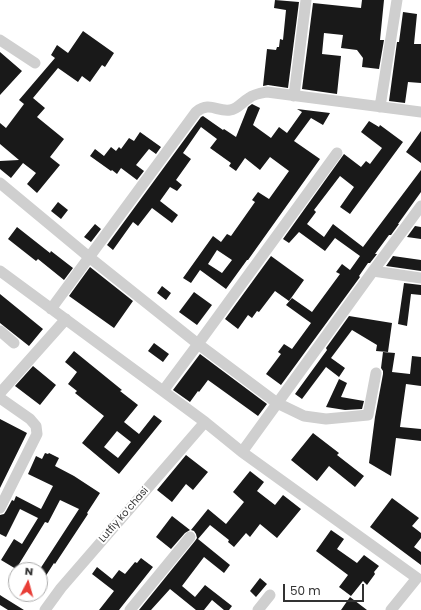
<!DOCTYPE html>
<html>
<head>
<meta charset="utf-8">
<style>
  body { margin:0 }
  #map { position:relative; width:421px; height:610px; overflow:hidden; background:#fff; font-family:Poppins,sans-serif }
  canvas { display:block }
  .north { position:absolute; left:8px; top:562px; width:40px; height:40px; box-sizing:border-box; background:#fff; border:1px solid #adadad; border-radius:50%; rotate:6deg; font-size:11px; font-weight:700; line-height:16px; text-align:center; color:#323232 }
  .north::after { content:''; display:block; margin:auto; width:14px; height:18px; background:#e83d36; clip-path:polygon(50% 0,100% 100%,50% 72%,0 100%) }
  .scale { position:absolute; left:283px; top:584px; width:81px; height:18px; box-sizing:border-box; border:2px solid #323232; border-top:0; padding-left:5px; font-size:12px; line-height:14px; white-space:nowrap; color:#323232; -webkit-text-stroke:3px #fff; paint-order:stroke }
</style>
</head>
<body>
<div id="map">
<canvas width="421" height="610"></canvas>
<div class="north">N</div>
<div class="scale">50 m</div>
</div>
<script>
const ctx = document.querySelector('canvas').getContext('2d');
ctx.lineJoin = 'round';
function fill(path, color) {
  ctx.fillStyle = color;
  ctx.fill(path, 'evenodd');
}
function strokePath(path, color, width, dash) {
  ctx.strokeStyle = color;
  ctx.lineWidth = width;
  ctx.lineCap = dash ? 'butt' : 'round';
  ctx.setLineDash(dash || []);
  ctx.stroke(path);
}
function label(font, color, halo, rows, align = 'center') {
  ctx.font = font + ' Poppins,sans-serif';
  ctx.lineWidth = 4;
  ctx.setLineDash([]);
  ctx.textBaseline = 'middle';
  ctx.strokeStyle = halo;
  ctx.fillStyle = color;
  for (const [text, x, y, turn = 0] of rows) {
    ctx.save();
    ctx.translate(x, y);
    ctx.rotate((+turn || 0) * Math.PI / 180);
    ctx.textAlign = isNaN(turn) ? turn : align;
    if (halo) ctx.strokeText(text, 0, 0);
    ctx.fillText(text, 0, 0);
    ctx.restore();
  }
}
fill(new Path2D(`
  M275 0 299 2 288 88 268 85 263 86 267 49 276 50 277 47H279L280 39 283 40 286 10 274 8Z
  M362 0H384L380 40H384L379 69 362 67 363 58 357 50 341 48 343 35 324 33 322 54 341 56 337 94 302 89 313 3 361 8Z
  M403 12 417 14 414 44H421V83L408 82 405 103 389 101 397 42H399Z
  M83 31 114 53 105 67 102 65 90 82 82 76 78 82 58 68 33 98 45 108 37 117 64 139 50 157 60 165 37 193 27 184 36 173 23 163 11 178 0 169V161L19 160 0 144V123L6 128 24 104 19 100 55 58 51 55 57 45 68 53Z
  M0 52 22 71 0 95Z
  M252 104 260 108 253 125 271 138 279 127 287 133 302 112 297 109 330 113 323 125 311 118 294 141 320 159 248 260H247L226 289 200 270 191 283 183 278 213 236 221 242 227 234 231 236 255 202 252 200 258 192 269 199 289 171 270 157 260 170 245 158 236 171 229 166 231 163 210 148 217 139 201 127 183 153 191 159 176 180 182 185 177 191 170 187 160 201 178 215 172 223 152 208 138 226 133 222 113 250 107 245 201 117 203 116 223 130 224 129 236 137 248 107ZM217 250 232 260 222 273 208 264Z
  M369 121 379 127 380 125 403 142 350 214 340 207 354 187 340 176 314 210 316 212 307 224 324 237 333 224 363 247 421 170V192L398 224H399L391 235H389L375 254H377L370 263H368L359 276 360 277 281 385 266 374 281 354 278 352 284 344 292 349 311 323 286 305 292 298 312 312 340 274 336 272 342 264 350 270 360 256 335 238 325 251 299 232 289 243 283 239 344 154 361 167 366 161 370 164 382 148 361 132Z
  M421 131V163L406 152Z
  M140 132 161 147 156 154 149 149 136 165 144 171 137 180 121 168 117 174 112 170 111 171 90 156 95 149 104 156 111 147 116 151 119 147 121 149 129 138 134 141Z
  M58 202 68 210 61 219 51 211Z
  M95 224 101 229 91 242 84 237Z
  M415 226 421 227V239L407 237Z
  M17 227 50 253 51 251 73 268 64 280 38 259 36 261 8 239Z
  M271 256 304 280 289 301 275 291 259 312 257 311 252 318 248 315 238 329 225 319Z
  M393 256 421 260V271L386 266Z
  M90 267 133 301 114 328 69 296Z
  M404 283 421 285V295L411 294 407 326 398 324Z
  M162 286 171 293 166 300 157 293Z
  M194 292 212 305 197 325 179 312Z
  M0 294 43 329 29 346 0 323Z
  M349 316 392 323 388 352 376 351 377 345 352 330 331 358 345 368 339 377 326 367 302 399 295 394 327 350 326 348Z
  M154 343 169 354 163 362 148 351Z
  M74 351 122 390 120 391 138 405 124 422 139 434 154 415 162 421 119 474 82 443 104 416 75 393 77 391 68 384 77 372 65 362ZM117 431 131 442 118 458 104 447Z
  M383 352 395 353 392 372 410 374 412 356 421 357V386L406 384 400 427 421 429V441L396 438 391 476 369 463 375 417 383 374V371L381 368Z
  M200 354 267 404 258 416 208 380 199 392 198 391 190 402 173 390Z
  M33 366 56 385 40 405 15 386Z
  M339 379 347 383 341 397 364 401 362 409 345 410 326 407Z
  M0 419 27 433 0 488Z
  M313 433 339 453 337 455 364 476 355 487 329 466 317 481 291 460Z
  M45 453 48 454 49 453 59 458 55 466 74 476 100 493 87 513 88 514 55 564 54 563 40 585V569L79 509 60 500 48 523 45 522 16 569 1 560 14 539 22 544 38 518 20 509 6 537 0 534V515L4 514 6 511 12 500 14 501 16 496 41 509 53 486 28 474 36 456 42 459Z
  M186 455 208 472 193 490 186 484 172 502 157 490Z
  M250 471 264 482 257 491 275 505 283 495 301 509 277 538 260 524 250 537 246 533 234 547 228 542 229 540 210 525 198 539 230 565 224 573 204 557 182 586 195 597 205 585 232 606 229 610H224L212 600 204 610H196L170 589 151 610H139L195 541 197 538 196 534 194 531 191 530 208 509 226 524 244 502 233 492Z
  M392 498 419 518 412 526 421 533V538L414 547 421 552V565L370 527Z
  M172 516 190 530 185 533 171 549 156 537Z
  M331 530 344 539 337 549 357 563 364 555 379 566 374 572 375 574 367 585 363 581 351 596 339 587 348 575 316 551Z
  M141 558 153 567 119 610H99L114 591 92 574 97 567 112 579 119 570 125 574 135 562 137 563Z
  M260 578 267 584 256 597 250 591Z
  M0 595 3 597 24 610H8L0 605Z
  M350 597 367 610H341Z`), '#191919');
strokePath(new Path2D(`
  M0 40 35 63
  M294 96 306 0
  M380 107 397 0
  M0 183 89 257 198 344 277 403 304 416 326 419 368 415 376 373
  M0 271 205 422 242 452 417 578 391 610
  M373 271 421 278
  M51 309 196 112C210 101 217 112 230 110 238 109 242 102 249 98 254 94 261 93 267 92L421 112
  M0 331 14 343
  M163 391 198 344 337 153
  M0 393 66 319
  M0 398 30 419 36 426 37 434 0 508
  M242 452 373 271 421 206
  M45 610 61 588 205 422
  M130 610 190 537
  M258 610 270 595`), '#cfcfcf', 11);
label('10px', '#323232', '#fff', [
  ["Lutfiy koʻchasi",124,515,-49]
]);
</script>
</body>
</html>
